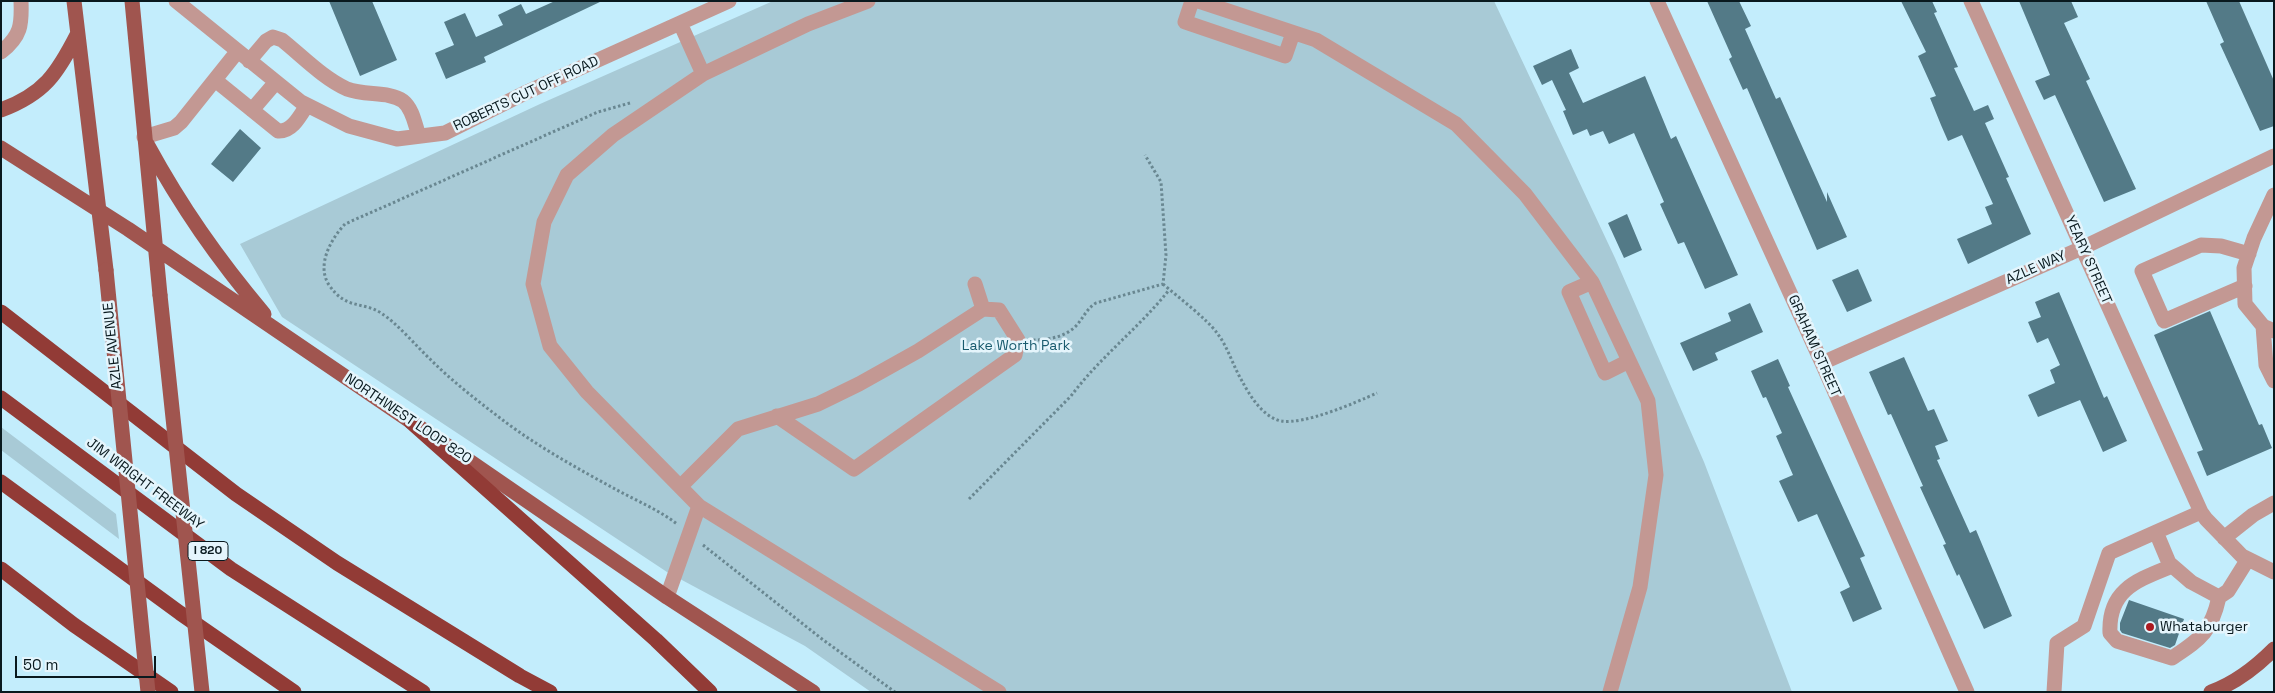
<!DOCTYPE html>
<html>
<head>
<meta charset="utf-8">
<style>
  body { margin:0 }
  #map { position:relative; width:2275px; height:693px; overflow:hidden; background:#c3edfc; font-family:"Space Grotesk",sans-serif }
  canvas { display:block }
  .frame { position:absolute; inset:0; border:2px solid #09191e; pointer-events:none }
  .scale { position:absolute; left:15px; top:656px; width:141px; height:22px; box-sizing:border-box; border:2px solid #09191e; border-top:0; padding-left:6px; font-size:15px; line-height:18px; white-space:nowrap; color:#09191e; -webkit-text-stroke:4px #e5f5fc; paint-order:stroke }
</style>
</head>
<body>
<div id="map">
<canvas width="2275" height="693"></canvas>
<div class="frame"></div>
<div class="scale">50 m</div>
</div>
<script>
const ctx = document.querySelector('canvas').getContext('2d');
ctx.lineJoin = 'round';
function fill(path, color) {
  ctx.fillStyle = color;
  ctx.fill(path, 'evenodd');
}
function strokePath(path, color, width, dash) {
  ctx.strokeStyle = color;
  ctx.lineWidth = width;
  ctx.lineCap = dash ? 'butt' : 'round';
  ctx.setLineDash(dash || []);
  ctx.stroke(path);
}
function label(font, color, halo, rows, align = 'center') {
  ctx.font = font + ' "Space Grotesk",sans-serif';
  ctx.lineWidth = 5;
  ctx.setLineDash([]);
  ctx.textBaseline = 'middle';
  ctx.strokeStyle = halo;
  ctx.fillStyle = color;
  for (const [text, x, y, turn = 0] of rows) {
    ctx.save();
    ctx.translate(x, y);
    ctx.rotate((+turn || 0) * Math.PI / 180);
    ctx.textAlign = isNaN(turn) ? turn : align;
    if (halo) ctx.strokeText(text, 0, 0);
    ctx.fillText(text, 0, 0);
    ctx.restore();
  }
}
fill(new Path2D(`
  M773 1H1494L1615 258 1704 462 1792 692H871L805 646 667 572 282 317 240 244 540 104Z
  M1 427 116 514 119 539 1 450Z`), '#a8cad6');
fill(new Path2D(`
  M329 1H372L397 60 360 76Z
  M555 1H602L484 57 486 62 446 79 435 53 454 45 444 22 465 13 476 37 503 25 498 15 521 4 526 14Z
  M1707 1H1739L1751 26 1745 29 1776 99 1780 97 1827 202V192L1847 237 1817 250 1747 88 1743 90 1729 59 1732 57Z
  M1901 1H1932L1937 12 1934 13 1958 67 1954 68 1974 111 1988 105 1994 119 1985 123 2009 177 2006 178 2031 234 1968 264 1957 239 1992 224 1985 207 1993 204 1962 135 1948 141 1941 125 1930 98 1936 96 1918 56 1926 52Z
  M2019 1H2071L2078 17 2064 23 2090 79 2086 81 2136 189 2104 202 2055 95 2044 100 2035 81 2050 75Z
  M2206 1H2239L2274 81V126L2260 131 2220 44 2224 42Z
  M1571 49 1579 68 1569 73 1583 103 1645 76 1671 139 1676 136 1738 275 1705 289 1684 242 1678 244 1660 204 1664 202 1634 133 1609 144 1603 131 1590 136 1587 129 1573 135 1563 111 1566 110 1552 80 1542 85 1533 66Z
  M240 129 261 148 233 182 211 164Z
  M1627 214 1642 250 1624 258 1608 223Z
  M1858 269 1872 301 1847 312 1832 280Z
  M2059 292 2104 398 2107 396 2127 441 2103 452 2080 400 2038 417 2028 395 2055 383 2050 370 2060 365 2048 338 2037 343 2028 322 2041 317 2035 302Z
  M1750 303 1763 332 1715 353 1718 360 1693 371 1680 343 1731 321 1728 313Z
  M2210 311 2259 425 2262 424 2272 448 2207 476 2197 452 2203 450 2154 335Z
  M1904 357 1928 411 1934 409 1948 441 1935 446 1940 459 1937 460 1970 533 1976 530 2012 616 1984 629 1959 574 1957 576 1943 545 1946 544 1920 487 1923 486 1891 414 1888 415 1869 372Z
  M1778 359 1790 386 1788 387 1865 556 1860 558 1882 609 1853 622 1840 592 1850 587 1817 514 1798 522 1779 481 1793 475 1776 436 1782 433 1766 397 1763 398 1751 371Z
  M2129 600 2184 619 2175 645 2170 648 2122 633 2120 630V623Z`), '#537a87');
strokePath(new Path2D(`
  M630 103 598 112 345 224C331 239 316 265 329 285 346 310 362 301 381 313 397 323 417 347 431 360 453 382 479 402 504 421 537 446 580 470 617 490 637 501 659 510 677 524
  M1163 284C1178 297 1207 319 1217 333 1228 347 1233 366 1242 381 1250 396 1263 417 1281 421 1304 425 1355 403 1377 393
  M1033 340C1048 340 1064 337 1075 327 1083 319 1086 309 1096 303L1163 284 1166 255 1161 182 1145 155
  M969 499 1071 396C1100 357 1139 328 1169 290
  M703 545 822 639 895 692`), '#698791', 3, [2.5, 2.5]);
strokePath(new Path2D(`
  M176 1 301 102 349 126 397 139 445 133 527 92 729 1
  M1192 1 1185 22 1285 56 1293 33
  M1198 1 1316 40 1456 124 1525 194 1592 282 1648 401 1656 475 1640 587 1610 692
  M1657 1 1822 363 1967 692
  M1971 1 2201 512 2206 519 2242 556 2274 572
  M680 23 703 74 613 135 567 175 544 222 533 284 550 346 587 392 699 506 999 692
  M1 52C21 36 22 25 21 1
  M249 61 266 41 273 37 282 40C302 56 323 78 347 89 365 96 389 91 403 101 413 109 415 125 419 136
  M703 74 808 24 868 1
  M215 80 278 131C292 132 300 116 307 105
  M252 110 276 82
  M144 137 174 128 181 122 237 52
  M2274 195 2254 238 2244 268 2245 304 2263 326 2274 331
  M1592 282 1569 292 1605 373 1629 361
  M975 284 983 309
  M2245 286 2164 321 2142 271 2201 245 2221 246 2249 254
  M2263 326 2266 365 2274 381
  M1822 363 2082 248 2274 156
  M681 486 738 429 818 404 859 384 918 351 983 309 999 310 1018 340 1015 355 854 469 777 416
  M2201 512 2156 532 2169 563 2191 582 2219 597
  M2224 538 2253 515 2274 503
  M2172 566C2138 580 2108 589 2110 633L2117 641 2172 658C2200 639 2211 633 2219 597L2228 591 2248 559
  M667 597 699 506
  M2054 692 2057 643 2084 626 2109 553 2156 532`), '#c39893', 15);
strokePath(new Path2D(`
  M74 1 106 270
  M132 1 160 295
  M1 110C44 94 57 74 77 35
  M147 144C182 208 217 258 264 314
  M1 148 128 229 422 429
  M443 443 667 597 813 692
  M2211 692C2236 683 2255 668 2274 649`), '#a0554f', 15);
strokePath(new Path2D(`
  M1 312 236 494 337 563 520 676 550 692
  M1 398 231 569 423 692
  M411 422 656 640 710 692
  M1 482 180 613 294 692
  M1 569 74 625 171 692`), '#923b36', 15);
strokePath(new Path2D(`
  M106 270 148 692
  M160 295 202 692`), '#a0554f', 15);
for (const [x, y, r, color] of [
  [2150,627,5,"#ac1a20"]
]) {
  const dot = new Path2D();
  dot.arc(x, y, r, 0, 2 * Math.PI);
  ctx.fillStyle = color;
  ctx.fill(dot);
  strokePath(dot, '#e5f5fc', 2);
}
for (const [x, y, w] of [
  [208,551,40]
]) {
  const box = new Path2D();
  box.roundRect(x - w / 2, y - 9.5, w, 19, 4);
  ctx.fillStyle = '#e5f5fc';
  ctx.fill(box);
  strokePath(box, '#09191e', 1);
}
label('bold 12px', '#09191e', null, [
  ["I 820",208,551]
]);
label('14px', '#09191e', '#e5f5fc', [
  ["ROBERTS CUT OFF ROAD",526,94,-25],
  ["YEARY STREET",2088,260,66],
  ["AZLE WAY",2036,268,-24],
  ["AZLE AVENUE",113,346,-96],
  ["GRAHAM STREET",1814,346,66],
  ["NORTHWEST LOOP 820",408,419,34],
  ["JIM WRIGHT FREEWAY",145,484,37]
]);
label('14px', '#195b6e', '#e5f5fc', [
  ["Lake Worth Park",1016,346]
]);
label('14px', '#09191e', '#e5f5fc', [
  ["Whataburger",2160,627]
], 'left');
</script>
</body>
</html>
